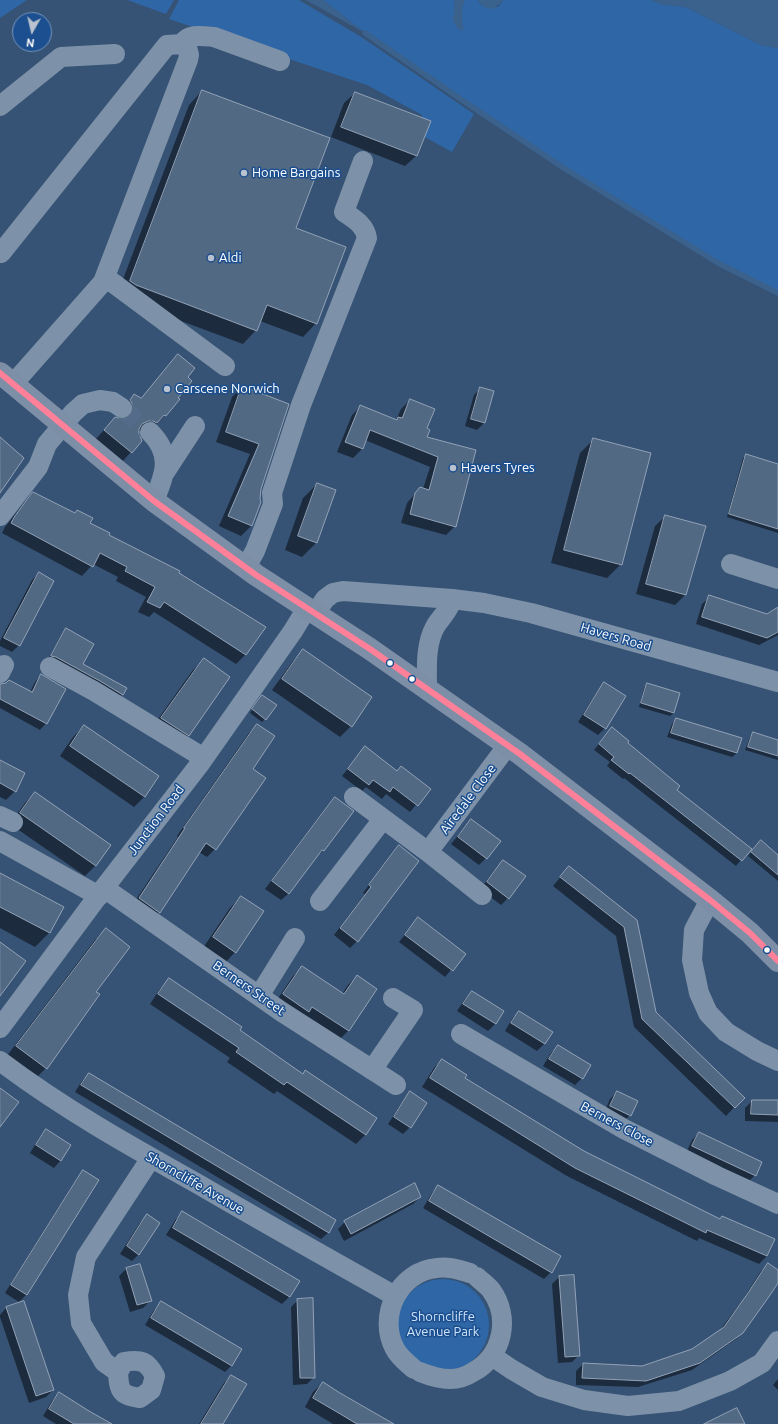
<!DOCTYPE html>
<html>
<head>
<meta charset="utf-8">
<style>
  body { margin:0 }
  #map { position:relative; width:778px; height:1424px; overflow:hidden; background:#365274; font-family:Ubuntu,sans-serif }
  canvas { display:block }
  .north { position:absolute; left:12px; top:12px; width:40px; height:40px; box-sizing:border-box; background:#1b4f8f; border:1px solid #7695bc; border-radius:50%; rotate:188deg; font-size:11px; font-weight:700; line-height:16px; text-align:center; color:#fff }
  .north::after { content:''; display:block; margin:auto; width:14px; height:18px; background:#b9c2ce; clip-path:polygon(50% 0,100% 100%,50% 72%,0 100%) }
</style>
</head>
<body>
<div id="map">
<canvas width="778" height="1424"></canvas>
<div class="north">N</div>
</div>
<script>
const ctx = document.querySelector('canvas').getContext('2d');
ctx.lineJoin = 'round';
function fill(path, color) {
  ctx.fillStyle = color;
  ctx.fill(path, 'evenodd');
}
function strokePath(path, color, width, dash) {
  ctx.strokeStyle = color;
  ctx.lineWidth = width;
  ctx.lineCap = dash ? 'butt' : 'round';
  ctx.setLineDash(dash || []);
  ctx.stroke(path);
}
function label(font, color, halo, rows, align = 'center') {
  ctx.font = font + ' Ubuntu,sans-serif';
  ctx.lineWidth = 3;
  ctx.setLineDash([]);
  ctx.textBaseline = 'middle';
  ctx.strokeStyle = halo;
  ctx.fillStyle = color;
  for (const [text, x, y, turn = 0] of rows) {
    ctx.save();
    ctx.translate(x, y);
    ctx.rotate((+turn || 0) * Math.PI / 180);
    ctx.textAlign = isNaN(turn) ? turn : align;
    if (halo) ctx.strokeText(text, 0, 0);
    ctx.fillText(text, 0, 0);
    ctx.restore();
  }
}
fill(new Path2D(`
  M0 0H27L0 18Z
  M127 0H174L166 14Z
  M179 0H299L363 38 474 114 452 152 423 136 422 115 367 85 169 19Z
  M323 0H455L454 4 462 11 461 8 465 0H478L483 6 498 7 503 0H651L661 4 686 7 761 45 778 48V293L718 263 562 167 456 96 365 33Z
  M397 1325a46 46 0 1 1 92 0a46 46 0 1 1-92 0Z`), '#2f66a5');
fill(new Path2D(`
  M306 0H323L365 33Z
  M455 0H465C460 10 463 20 463 31L457 28 453 20Z
  M478 0H503C494 11 487 12 478 0Z
  M651 0H778V48L761 45 686 7 661 4Z`), '#3b618d');
fill(new Path2D(`
  M202 91 295 229 316 323 303 337 260 321 256 330 243 344 122 299 117 295 189 105Z
  M355 93 429 122 416 156 405 166 331 137 344 103Z
  M178 355 186 377 176 398 165 415 155 426 143 431H138L131 452 121 463 94 441 115 418 123 420 122 414 124 405 135 395 140 399Z
  M242 387 288 404 260 489 251 526 241 536 219 526 250 454 216 442 232 397Z
  M481 388 484 423 477 430 465 426 474 395Z
  M410 400 426 437 475 451 455 526 446 535 401 523 407 503 420 488 423 489 430 467 365 440 362 449 353 458 337 452 352 415 361 406 396 420 401 409Z
  M594 439 621 564 607 578 551 563 580 453Z
  M747 455 778 465V533L727 517 743 458Z
  M317 484 335 491 316 543 302 557 285 550 303 498Z
  M34 493 107 535 177 573 246 654 236 664 154 612 149 617 138 612 146 597 116 581 118 577 93 564 82 576 2 533 5 527 24 503Z
  M666 516 685 595 675 605 636 594 655 526Z
  M39 573 19 645 12 652 0 646V641L32 580Z
  M710 597 767 615 777 609 778 605V635L759 645 696 624 702 604Z
  M66 629 82 665 126 689 118 699 48 660 62 634Z
  M304 650 351 726 340 737 272 690 293 661Z
  M204 660 189 735 178 746 151 729 193 670Z
  M41 675 64 689 46 723 40 730 0 708V685L30 692 35 682Z
  M605 684V728L598 735 578 722 598 691Z
  M647 684 674 713 670 716 639 707 644 688Z
  M259 699 265 719 262 722 250 713Z
  M676 719 737 753 732 757 667 737 672 724Z
  M257 725 251 769 215 849 207 857 199 852 159 912 151 920 131 907 178 837 177 836 249 733Z
  M84 726 158 777 144 797 134 807 60 756 73 737Z
  M612 728 675 791 741 860 736 866 624 778 623 779 607 766 610 762 594 750Z
  M753 733 778 741V760L745 750 750 737Z
  M365 748 397 772 429 789 410 812 386 794 382 799 366 787 362 791 342 776Z
  M0 761 15 791 6 800 0 797Z
  M35 793 110 845 95 866 85 876 10 824 25 803Z
  M335 799 324 850 316 857 288 894 281 900 265 889 328 806Z
  M471 820 486 858 479 865 451 844Z
  M758 844 778 856V881L748 856Z
  M399 847 357 941 350 948 334 935 365 894 363 893 392 854Z
  M503 861 508 898 501 905 480 889Z
  M569 867 636 920 655 1012 743 1098 726 1116 634 1027 616 936 553 886Z
  M0 875 62 907 49 933 35 947 0 928Z
  M241 897 235 952 225 963 203 948 230 908Z
  M418 919 464 954 445 977 399 942Z
  M106 930 95 992 99 995 46 1068 35 1079 6 1057 95 940Z
  M303 967 342 994 348 985 357 976 376 989 348 1031 339 1040 275 1003 293 976Z
  M170 980 239 1031 302 1074 305 1072 366 1134 356 1144 277 1091 274 1094 227 1062 230 1058 150 1004 160 989Z
  M472 992 503 1011 495 1024 488 1031 457 1011 465 999Z
  M519 1012 551 1032 544 1044 537 1051 505 1031 512 1019Z
  M558 1046 590 1066 582 1078 575 1085 543 1066 551 1053Z
  M442 1060 464 1078 583 1152 719 1220 722 1217 774 1240 767 1256 759 1264 699 1238 697 1241 567 1176 422 1087 434 1068Z
  M89 1074 335 1221 328 1233 321 1239 75 1092 82 1081Z
  M617 1092 630 1115 623 1122 604 1113 610 1099Z
  M411 1093 410 1127 403 1134 388 1124 404 1100Z
  M752 1101H778V1122L745 1121V1108Z
  M46 1130 70 1146 60 1161 54 1168 30 1153 40 1137Z
  M699 1133 755 1175 748 1182 686 1153 692 1140Z
  M83 1172 98 1181 26 1295 19 1302 5 1293 77 1179Z
  M439 1186 551 1272 544 1279 423 1208 432 1193Z
  M420 1197 413 1204 344 1241 338 1229 345 1222Z
  M183 1212 289 1297 282 1304 166 1235 176 1219Z
  M147 1216 139 1254 132 1261 120 1254 140 1223Z
  M768 1264 778 1271V1280L743 1331 736 1339 692 1370 638 1387 576 1385V1371L583 1364 643 1367 693 1350 720 1330 742 1301 761 1271Z
  M126 1269 150 1301 143 1308 130 1312 119 1276Z
  M573 1276 579 1355 572 1362 558 1363 552 1284 559 1277Z
  M298 1300 314 1377 307 1384 293 1385 291 1307Z
  M161 1303 232 1365 225 1372 145 1325 154 1310Z
  M6 1308 53 1390 46 1397 29 1403 0 1317V1315Z
  M231 1376 222 1424H199L224 1383Z
  M778 1379V1390L773 1385Z
  M323 1383 393 1424H333L305 1407 313 1392Z
  M59 1394 110 1424H56L43 1416 52 1401Z`), '#0007');
strokePath(new Path2D(`
  M365 33 456 96 562 167 718 263 778 293`), '#3b618d', 5.5);
const building = new Path2D(`
  M202 90 330 138 296 228 346 247 317 324 267 305 257 331 136 285 130 281Z
  M355 92 431 121 417 156 341 127Z
  M178 354 195 368 188 377 192 381 178 398 180 399 166 416 164 415 157 423 153 421H148L142 424 139 429V434L142 441 132 453 104 430 115 417 122 419 127 418 131 415 133 408 132 403 130 400 134 394 141 398Z
  M242 386 289 404 261 489 260 499 261 502 252 526 228 516 259 444 226 432Z
  M480 387 494 391 485 423 471 419Z
  M410 399 435 409 427 428 430 430 427 437 476 450 456 527 410 514 415 493 420 487 429 490 438 457 370 430 363 449 345 442 360 405 397 420 398 417 402 418Z
  M0 437 24 458 0 493Z
  M593 438 651 453 622 565 564 550Z
  M746 454 778 464V529L729 514Z
  M317 483 336 490 317 543 298 536Z
  M33 492 75 513 77 510 93 518 90 523 110 533 109 535 180 571 179 573 266 627 246 655 164 602 160 608 147 602 155 587 125 571 127 567 100 553 93 567 11 523 15 516Z
  M665 515 706 526 686 595 646 584Z
  M39 572 54 581 20 646 4 638Z
  M709 595 767 614 778 607V632L767 638 702 617Z
  M66 628 94 644 83 664 127 688 123 695 100 681 56 657 51 656Z
  M303 649 372 697 352 727 282 679Z
  M204 658 230 677 189 736 161 718Z
  M41 674 66 689 47 724 0 699V684L6 683 9 680 32 692Z
  M604 682 626 696 606 729 584 715Z
  M647 683 680 693 674 713 641 703Z
  M262 695 277 705 266 720 252 709Z
  M676 718 742 738 737 753 671 733Z
  M257 724 275 736 253 769 266 778 216 850 206 843 160 913 139 898 185 828H184Z
  M84 725 159 776 145 797 70 746Z
  M612 727 629 741 628 743 680 786 677 790 752 849 742 861 630 773 629 774 611 760 614 757 599 744Z
  M753 732 778 740V756L748 747Z
  M365 746 397 771 401 766 431 789 418 806 393 787 390 792 373 780 369 785 348 769Z
  M0 760 25 773 16 792 0 783Z
  M35 792 111 845 96 866 20 813Z
  M335 797 354 811 324 851 322 850 289 894 272 881Z
  M471 819 501 841 487 859 458 837Z
  M761 840 778 855V875L751 852Z
  M399 845 419 861 358 942 340 928 371 887 369 885Z
  M503 860 526 876 509 899 487 882Z
  M569 866 637 920 656 1012 745 1098 735 1108 642 1019 624 927 560 877Z
  M0 873 64 907 50 933 0 907Z
  M241 896 264 911 236 953 213 937Z
  M418 917 466 954 453 971 405 935Z
  M106 928 130 947 96 992 100 994 47 1069 16 1046Z
  M0 942 26 961 0 996Z
  M302 966 344 994 357 975 377 989 349 1031 312 1007 309 1012 283 994Z
  M169 978 242 1027 240 1030 303 1074 305 1070 377 1118 366 1135 287 1082 284 1085 236 1052 239 1048 158 994Z
  M472 991 504 1011 496 1024 463 1004Z
  M519 1011 553 1032 545 1044 511 1023Z
  M558 1045 591 1065 583 1079 549 1059Z
  M442 1059 467 1075 465 1078 584 1151 720 1219 722 1216 775 1239 767 1256 707 1230 706 1233 575 1168 430 1078Z
  M89 1073 336 1220 329 1233 81 1085Z
  M0 1088 19 1102 0 1127Z
  M410 1091 427 1103 411 1128 394 1117Z
  M617 1091 638 1101 631 1116 610 1106Z
  M752 1100H778V1115L751 1114Z
  M46 1129 71 1145 61 1161 36 1145Z
  M699 1132 762 1162 756 1176 692 1146Z
  M83 1170 99 1180 27 1295 11 1285Z
  M415 1183 421 1197 351 1234 344 1221Z
  M438 1185 561 1256 552 1273 429 1201Z
  M182 1211 300 1281 290 1297 173 1228Z
  M147 1214 160 1223 139 1255 127 1246Z
  M768 1263 778 1270V1283L768 1298 743 1333 700 1363 646 1381 582 1378 583 1363 642 1366 692 1349 724 1327 748 1293Z
  M140 1264 152 1301 137 1305 126 1268Z
  M574 1275 580 1356 565 1357 559 1276Z
  M313 1298 315 1378H300L297 1299Z
  M24 1301 54 1390 36 1396 6 1307Z
  M161 1301 242 1349 232 1366 151 1318Z
  M231 1375 247 1384 223 1424H201Z
  M323 1382 340 1393 394 1424H357L337 1412 313 1398Z
  M59 1392 89 1411 112 1424H74L49 1409Z
  M737 1408 745 1424H704Z`);
fill(building, '#526984');
strokePath(building, '#92a2b6', 1);
strokePath(new Path2D(`
  M122 408 150 432`), '#546c89', 20, [20, 10]);
strokePath(new Path2D(`
  M182 44C188 33 203 36 214 37L280 61
  M0 106 61 57 115 54
  M1 253 167 45 182 44 187 47 189 55 188 60 103 282 13 384
  M105 277 225 366
  M150 432C173 455 165 474 154 501
  M165 472 195 426
  M0 516 38 467 47 444 73 413 83 404 100 400 113 402 122 408
  M731 564 778 579
  M246 567 255 551 273 504 272 493 301 405 367 238C365 225 354 219 344 212L363 161
  M315 614 325 599 333 593 343 591 452 599 484 603 531 613 778 682
  M50 667 94 691 204 758
  M0 673 4 665
  M427 689C427 669 425 645 435 627 440 618 450 610 452 599
  M354 797 428 852 508 745
  M0 816 13 822
  M0 841 99 896
  M428 852 482 895
  M104 888 282 1012 396 1085
  M710 900 694 930 692 960 699 993 708 1013 726 1032 757 1051 778 1061
  M320 901 383 819
  M259 996 295 938
  M0 1028 104 888 199 765 293 631 307 608
  M461 1034 624 1129 717 1176 778 1204
  M0 1061C62 1108 130 1146 198 1184 263 1222 329 1259 395 1296
  M372 1070 413 1010 393 998
  M492 1356 511 1369 542 1387 584 1400 628 1406 679 1401 730 1381 762 1363 778 1341
  M414 1369C407 1363 399 1357 395 1349 377 1316 399 1271 437 1268 449 1266 459 1270 470 1273
  M118 1372 124 1362C141 1359 147 1361 155 1376L151 1390 140 1398C121 1395 119 1392 118 1372L104 1362 81 1323 78 1295 86 1257 151 1158
  M420 1372C430 1376 439 1379 450 1379 458 1379 467 1376 473 1372 503 1356 511 1317 491 1290 487 1285 481 1281 477 1277`), '#7d92a8', 20);
strokePath(new Path2D(`
  M0 373 154 501 256 575 370 649 520 754 710 900 750 933 778 961`), '#7d8ea7', 22);
strokePath(new Path2D(`
  M0 373 154 501 256 575 370 649 520 754 710 900 750 933 778 961`), '#ff8098', 6);
for (const [x, y, r, color] of [
  [244,173,4,"#b9c2ce"],
  [211,258,4,"#b9c2ce"],
  [167,389,4,"#b9c2ce"],
  [453,468,4,"#b9c2ce"],
  [390,663,3.5,"#fff"],
  [412,679,3.5,"#fff"],
  [767,950,3.5,"#fff"]
]) {
  const dot = new Path2D();
  dot.arc(x, y, r, 0, 2 * Math.PI);
  ctx.fillStyle = color;
  ctx.fill(dot);
  strokePath(dot, '#1b4f8f', 1.5);
}
label('13px', '#fff', '#1b4f8f', [
  ["Home Bargains",252,173],
  ["Aldi",219,258],
  ["Carscene Norwich",175,389],
  ["Havers Tyres",461,468]
], 'left');
label('13px', '#fff', '#1b4f8f', [
  ["Havers Road",616,637,16],
  ["Airedale Close",468,799,-53],
  ["Junction Road",156,820,-53],
  ["Berners Street",249,988,35],
  ["Berners Close",617,1124,28],
  ["Shorncliffe Avenue",195,1183,30]
]);
label('13px', '#cfe3fa', '#1b4f8f', [
  ["Shorncliffe",443,1317],
  ["Avenue Park",443,1332]
]);
</script>
</body>
</html>
